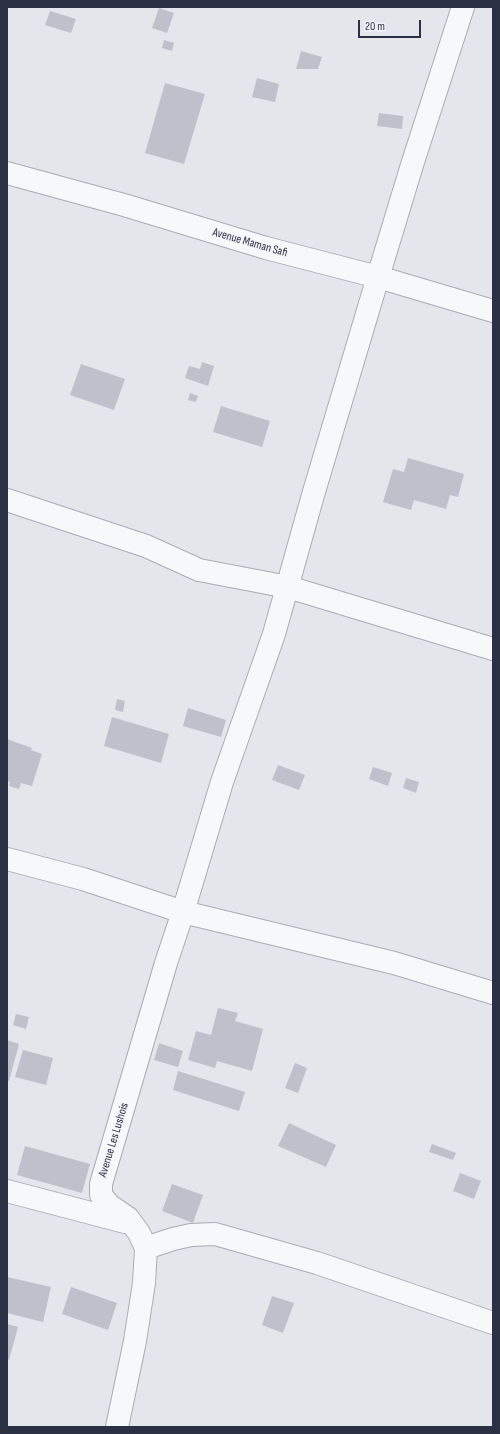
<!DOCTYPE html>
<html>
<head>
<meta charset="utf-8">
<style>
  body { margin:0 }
  #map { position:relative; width:500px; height:1434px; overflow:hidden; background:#e4e6ec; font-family:"Sofia Sans Condensed",sans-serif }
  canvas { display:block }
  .frame { position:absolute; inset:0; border:8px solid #2b3144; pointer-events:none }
  .scale { position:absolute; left:358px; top:20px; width:63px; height:18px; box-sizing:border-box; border:2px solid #2b3144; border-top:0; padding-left:5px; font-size:12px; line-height:14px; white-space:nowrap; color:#2b3144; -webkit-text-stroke:3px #f4f5f9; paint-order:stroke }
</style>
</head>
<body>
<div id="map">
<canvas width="500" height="1434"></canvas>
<div class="frame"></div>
<div class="scale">20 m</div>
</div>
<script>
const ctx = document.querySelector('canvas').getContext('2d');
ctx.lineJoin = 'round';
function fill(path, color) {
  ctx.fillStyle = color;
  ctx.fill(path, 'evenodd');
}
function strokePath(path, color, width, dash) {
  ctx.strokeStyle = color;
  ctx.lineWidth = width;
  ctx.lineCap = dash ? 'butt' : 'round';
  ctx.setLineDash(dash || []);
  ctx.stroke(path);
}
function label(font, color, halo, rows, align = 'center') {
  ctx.font = font + ' "Sofia Sans Condensed",sans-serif';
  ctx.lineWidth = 3;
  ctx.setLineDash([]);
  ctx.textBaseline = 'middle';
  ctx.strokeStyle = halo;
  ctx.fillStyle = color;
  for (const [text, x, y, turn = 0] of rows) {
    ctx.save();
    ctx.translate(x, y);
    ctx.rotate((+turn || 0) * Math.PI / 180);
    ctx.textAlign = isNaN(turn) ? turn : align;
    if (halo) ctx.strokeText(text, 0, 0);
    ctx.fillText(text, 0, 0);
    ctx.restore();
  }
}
fill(new Path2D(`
  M159 8 174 13 167 33 152 28Z
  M50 11 76 19 71 33 45 25Z
  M164 40 174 43 172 51 162 48Z
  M301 51 322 57 318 69H296Z
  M257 78 279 84 275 102 252 97Z
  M165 83 205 94 184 164 145 153Z
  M379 113 403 116 402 129 377 126Z
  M202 362 214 366 208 386 185 378 189 366 200 369Z
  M81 364 125 379 114 410 70 395Z
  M190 393 198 396 196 402 188 400Z
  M221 406 270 421 262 447 213 432Z
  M408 458 464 474 458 497 450 495 446 509 414 500 411 510 383 502 393 469 404 472Z
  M117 699 125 701 123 712 115 710Z
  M188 708 226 720 221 737 183 726Z
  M112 717 169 734 161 763 104 746Z
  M7 739 32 748 31 750 42 754 32 786 21 783 19 789 9 786 10 782 7 781Z
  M278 765 305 775 299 790 272 780Z
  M373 767 392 773 388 786 369 779Z
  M406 778 419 782 416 793 403 788Z
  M218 1008 238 1013 235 1021 263 1029 252 1071 217 1061 215 1068 188 1060 196 1031 211 1035Z
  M16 1014 29 1017 26 1029 13 1025Z
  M7 1040 19 1044 9 1081H7Z
  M159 1043 183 1051 178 1067 154 1060Z
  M23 1050 53 1058 46 1085 15 1077Z
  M295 1063 307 1068 298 1093 285 1088Z
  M178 1071 245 1092 239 1111 173 1090Z
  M289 1123 336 1145 326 1167 278 1146Z
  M432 1144 456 1153 453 1160 429 1152Z
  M25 1146 90 1164 82 1193 17 1175Z
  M460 1173 481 1181 474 1199 453 1191Z
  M172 1184 203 1195 193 1223 162 1211Z
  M7 1277 51 1287 43 1322 7 1313Z
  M71 1287 117 1303 108 1330 62 1314Z
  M272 1296 294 1303 283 1333 262 1325Z
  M7 1324 18 1327 9 1360 7 1359Z`), '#bec1cc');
const minor = new Path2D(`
  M7 173 124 205 266 248 378 277 493 311
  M7 500 146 546 199 570 288 587 493 649
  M7 859 83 879 183 912 394 963 493 993
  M7 1191 125 1222
  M146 1248 173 1239 191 1235 215 1234 317 1263 493 1323
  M117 1427 135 1341 144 1283 146 1248 139 1233 128 1218 109 1205 101 1195V1184L166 963 183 912 222 782 274 634 313 495 378 277 412 165 463 7`);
strokePath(minor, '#a9acb6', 24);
strokePath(minor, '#f7f8fa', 22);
label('12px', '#2b3144', '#f4f5f9', [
  ["Avenue Maman Safi",250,243,16],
  ["Avenue Les Lushois",114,1140,-73]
]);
</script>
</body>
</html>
